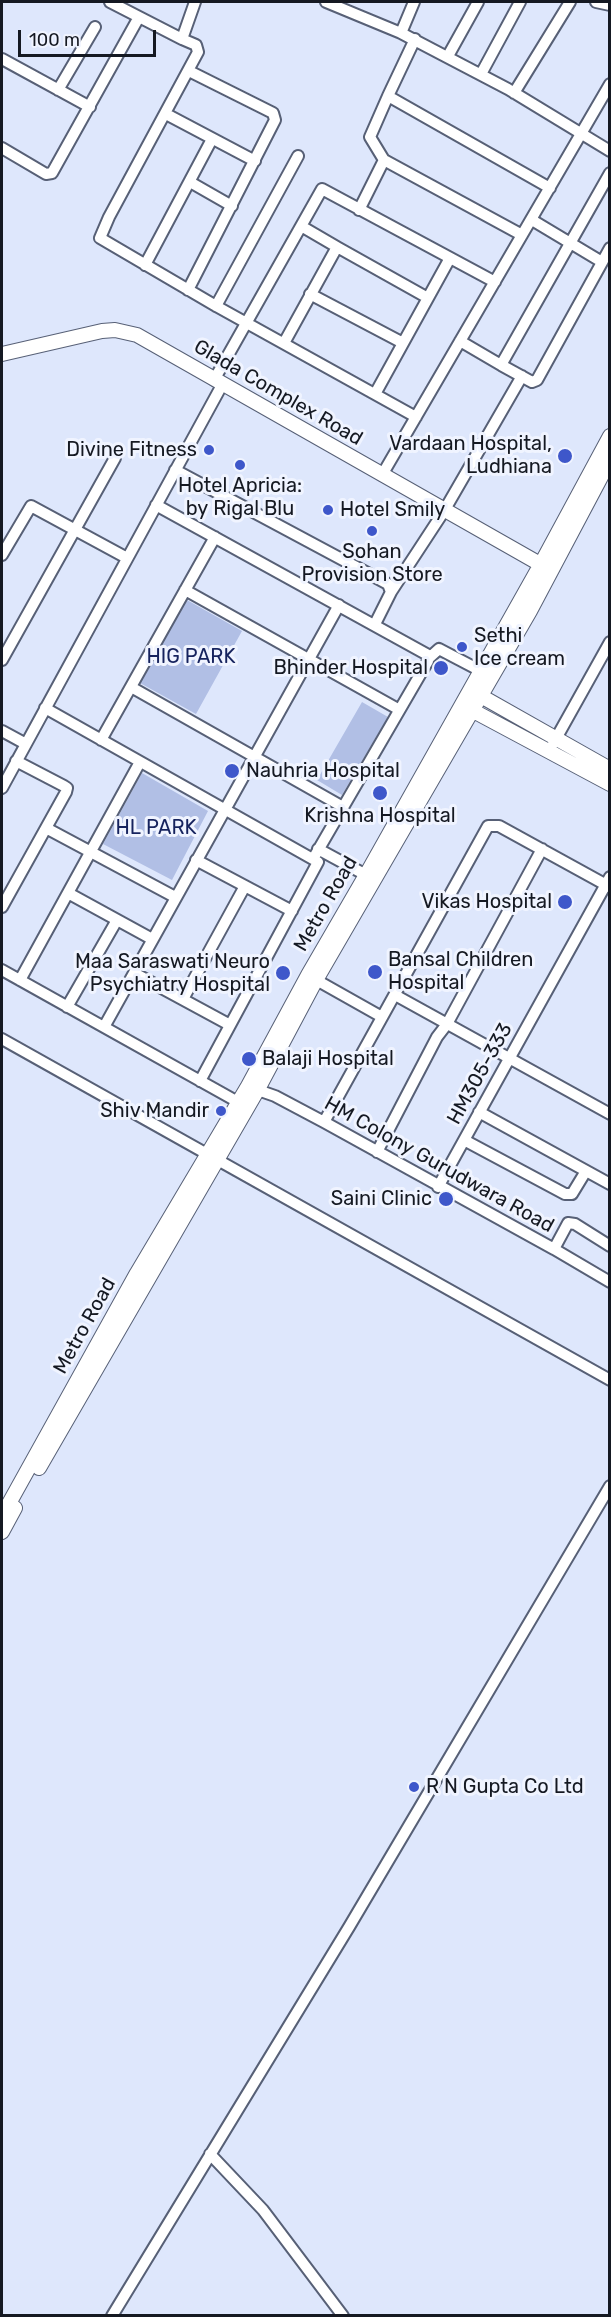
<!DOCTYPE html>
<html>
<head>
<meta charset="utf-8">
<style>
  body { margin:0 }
  #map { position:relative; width:611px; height:2317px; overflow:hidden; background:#dee7fc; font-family:Rubik,sans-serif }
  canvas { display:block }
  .frame { position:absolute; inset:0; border:3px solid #151922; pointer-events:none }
  .scale { position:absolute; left:18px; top:30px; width:138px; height:27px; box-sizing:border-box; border:3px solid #151922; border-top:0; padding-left:8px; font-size:18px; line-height:21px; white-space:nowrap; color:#151922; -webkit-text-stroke:4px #f0f4ff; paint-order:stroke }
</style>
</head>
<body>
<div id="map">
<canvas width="611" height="2317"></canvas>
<div class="frame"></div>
<div class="scale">100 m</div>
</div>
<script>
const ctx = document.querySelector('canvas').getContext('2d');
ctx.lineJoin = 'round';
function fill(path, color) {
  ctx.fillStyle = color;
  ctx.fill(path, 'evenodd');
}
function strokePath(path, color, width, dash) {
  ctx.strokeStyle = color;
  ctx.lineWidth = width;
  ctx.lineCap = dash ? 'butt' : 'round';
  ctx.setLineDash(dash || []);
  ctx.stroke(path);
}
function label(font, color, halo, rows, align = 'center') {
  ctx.font = font + ' Rubik,sans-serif';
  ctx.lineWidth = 6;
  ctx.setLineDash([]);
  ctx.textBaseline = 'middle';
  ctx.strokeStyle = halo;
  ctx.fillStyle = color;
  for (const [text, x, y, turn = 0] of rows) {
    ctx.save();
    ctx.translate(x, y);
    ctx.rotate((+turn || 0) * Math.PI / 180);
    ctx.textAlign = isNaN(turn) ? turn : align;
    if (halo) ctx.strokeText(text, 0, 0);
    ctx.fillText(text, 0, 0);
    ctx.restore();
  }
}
fill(new Path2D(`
  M187 600 242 631 196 714 140 683Z
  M362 702 388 717 342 795 317 780Z
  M142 773 208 811 172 880 103 844Z`), '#b1bfe5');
const street = new Path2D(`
  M110 2 182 39 195 2
  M326 2 401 33
  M414 2 401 33 508 89 610 151
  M596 2 610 5
  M182 39 196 45 198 52 109 217 100 238 216 306 416 417
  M415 39 388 96 550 188
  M448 56 478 2
  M2 59 90 107
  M481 74 520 2
  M58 90 95 27
  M514 93 570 2
  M388 96 370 137 384 160 522 235
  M166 114 255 161
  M2 148 46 174 52 173 139 17
  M610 173 501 365 532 382 537 380 610 248
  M190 182 232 206
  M359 210 384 160
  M532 220 602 262
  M337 247 428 298
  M145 265 212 139
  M188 290 275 120 273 113 189 71
  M310 294 403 343
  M216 306 298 156
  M460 341 501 365
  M284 343 337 247 301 226
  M214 380 322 189 495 282
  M375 394 450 258
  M175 470 388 584 391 592 375 624
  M382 475 610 84
  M156 505 428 655V661L313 859
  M2 555 31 506 127 558
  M185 590 398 709
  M391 592 444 511 522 376
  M429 658 439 649 481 671
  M2 660 115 458
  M131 687 343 807
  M45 708 318 862 200 1081
  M2 731 26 744
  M101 740 215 537
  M553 744 610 642
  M2 788 222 385
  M46 828 175 897
  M318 849 366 875
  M196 860 292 911
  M68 893 152 939
  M2 907 66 792 67 788 64 786 16 761
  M2 970 238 1102
  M134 973 230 1025
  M311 977 382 1017
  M20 980 140 762
  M395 995 610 1114
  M183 999 245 886
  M67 1007 117 920
  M104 1027 339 605
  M2 1039C205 1151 406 1267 610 1380
  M252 1088 275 1096 324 1122 554 1249 610 1282
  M479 1112 610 1184
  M324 1122 488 826H499L610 887
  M464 1140 565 1194H572L586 1171
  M377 1152 437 1037 447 1024 542 849
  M438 1187 610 877
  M554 1249 568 1223 575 1224 610 1246
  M210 2154 263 2210 343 2316
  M112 2316 349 1927 610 1486`);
const secondary = new Path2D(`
  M2 354 102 331 115 330 137 335 547 568
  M472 691 610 769
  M466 707 610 784
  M39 1468 257 1091 316 980 530 611 610 460
  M2 1516 137 1273 248 1086 308 975 366 875 541 564 610 436
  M2 1532 15 1508`);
strokePath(street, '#576076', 14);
strokePath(secondary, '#576076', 16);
strokePath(street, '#fff', 10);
strokePath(secondary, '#fff', 14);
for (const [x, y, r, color] of [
  [209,450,6,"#3e57ca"],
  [565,456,8,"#3e57ca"],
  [240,465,6,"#3e57ca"],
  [328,510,6,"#3e57ca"],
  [372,531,6,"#3e57ca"],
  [462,647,6,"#3e57ca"],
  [441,668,8,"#3e57ca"],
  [232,771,8,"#3e57ca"],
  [380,793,8,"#3e57ca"],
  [565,902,8,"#3e57ca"],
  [375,972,8,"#3e57ca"],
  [283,973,8,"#3e57ca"],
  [249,1059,8,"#3e57ca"],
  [221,1111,6,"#3e57ca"],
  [446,1199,8,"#3e57ca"],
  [414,1787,6,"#3e57ca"]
]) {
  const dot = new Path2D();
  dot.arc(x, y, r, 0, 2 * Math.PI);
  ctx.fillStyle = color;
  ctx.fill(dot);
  strokePath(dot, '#f0f4ff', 2);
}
label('20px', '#151922', '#f0f4ff', [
  ["Glada Complex Road",278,393,30],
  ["Metro Road",326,904,-60],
  ["HM305-333",480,1074,-61],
  ["HM Colony Gurudwara Road",439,1165,29],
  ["Metro Road",85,1326,-61]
]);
label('20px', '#151922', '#f0f4ff', [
  ["Vardaan Hospital,",552,444],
  ["Ludhiana",552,467],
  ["Divine Fitness",197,450],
  ["Hotel Apricia:",240,486,"center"],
  ["by Rigal Blu",240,509,"center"],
  ["Hotel Smily",340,510,"left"],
  ["Sohan",372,552,"center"],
  ["Provision Store",372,575,"center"],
  ["Sethi",474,636,"left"],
  ["Ice cream",474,659,"left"],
  ["Bhinder Hospital",428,668],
  ["Nauhria Hospital",246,771,"left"],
  ["Krishna Hospital",380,816,"center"],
  ["Vikas Hospital",552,902],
  ["Bansal Children",388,960,"left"],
  ["Hospital",388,983,"left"],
  ["Maa Saraswati Neuro",270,962],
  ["Psychiatry Hospital",270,985],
  ["Balaji Hospital",262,1059,"left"],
  ["Shiv Mandir",209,1111],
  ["Saini Clinic",432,1199],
  ["R N Gupta Co Ltd",426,1787,"left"]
], 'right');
label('20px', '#16235e', '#f0f4ff', [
  ["HIG PARK",191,657],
  ["HL PARK",156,828]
]);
</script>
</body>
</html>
